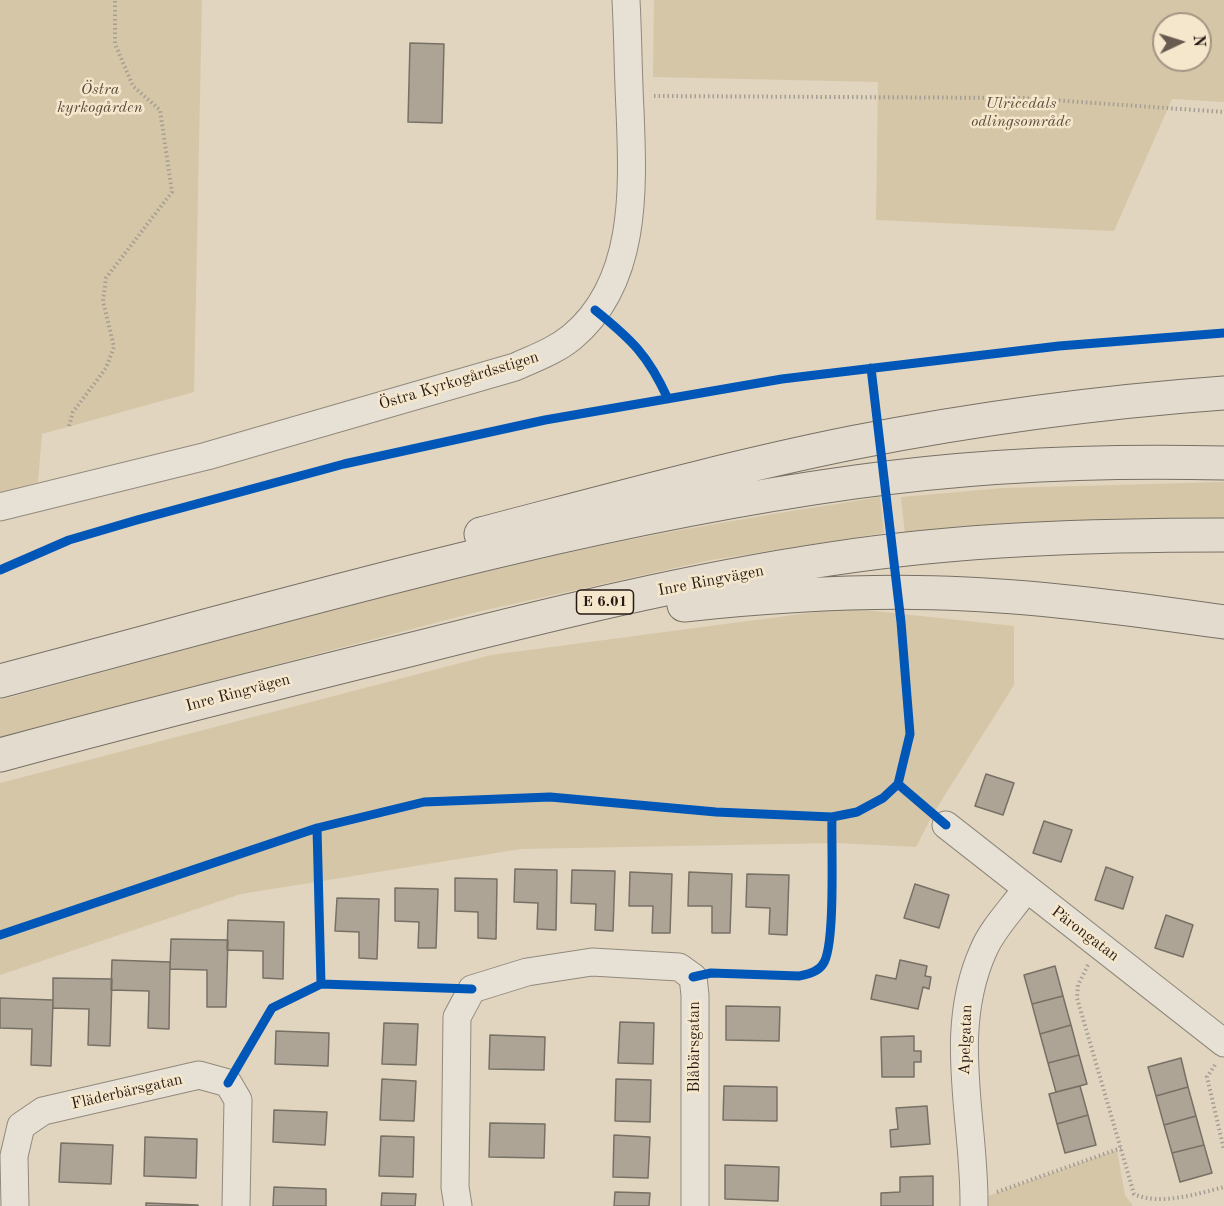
<!DOCTYPE html>
<html>
<head>
<meta charset="utf-8">
<style>
  body { margin:0 }
  #map { position:relative; width:1224px; height:1206px; overflow:hidden; background:#e1d5bf; font-family:"Old Standard TT",serif }
  canvas { display:block }
  .north { position:absolute; left:1152px; top:12px; width:60px; height:60px; box-sizing:border-box; background:#f5e7cc; border:2px solid #a39583; border-radius:50%; rotate:86deg; font-size:16px; font-weight:700; line-height:24px; text-align:center; color:#271a15 }
  .north::after { content:''; display:block; margin:auto; width:21px; height:27px; background:#685b50; clip-path:polygon(50% 0,100% 100%,50% 72%,0 100%) }
</style>
</head>
<body>
<div id="map">
<canvas width="1224" height="1206"></canvas>
<div class="north">N</div>
</div>
<script>
const ctx = document.querySelector('canvas').getContext('2d');
ctx.lineJoin = 'round';
function fill(path, color) {
  ctx.fillStyle = color;
  ctx.fill(path, 'evenodd');
}
function strokePath(path, color, width, dash) {
  ctx.strokeStyle = color;
  ctx.lineWidth = width;
  ctx.lineCap = dash ? 'butt' : 'round';
  ctx.setLineDash(dash || []);
  ctx.stroke(path);
}
function label(font, color, halo, rows, align = 'center') {
  ctx.font = font + ' "Old Standard TT",serif';
  ctx.lineWidth = 5;
  ctx.setLineDash([]);
  ctx.textBaseline = 'middle';
  ctx.strokeStyle = halo;
  ctx.fillStyle = color;
  for (const [text, x, y, turn = 0] of rows) {
    ctx.save();
    ctx.translate(x, y);
    ctx.rotate((+turn || 0) * Math.PI / 180);
    ctx.textAlign = isNaN(turn) ? turn : align;
    if (halo) ctx.strokeText(text, 0, 0);
    ctx.fillText(text, 0, 0);
    ctx.restore();
  }
}
fill(new Path2D(`
  M0 0H202L194 392 42 434 38 482 0 494Z
  M654 0H1224V102L1172 99 1114 231 876 220 878 82 653 77ZM1164 24H1200V60H1164Z
  M1224 482V519L1085 520 905 534 901 497 1003 488Z
  M880 497 884 533 711 560 477 612 0 737V700C185 650 371 597 558 555 664 531 772 514 880 497Z
  M846 608 1014 626V685L933 814 916 847 837 843 521 849 241 894 0 975V783L491 655Z
  M1117 1150 1125 1195 1133 1206H985V1197Z`), '#d6c6a8');
const building = new Path2D(`
  M410 43 444 44 442 123 408 122Z
  M986 774 1014 783 1003 815 975 806Z
  M1044 821 1072 830 1061 862 1033 853Z
  M1106 867 1133 877 1123 909 1095 900Z
  M515 869 557 870 556 930 537 929 538 903 514 902Z
  M572 870 615 871 613 931 595 930 596 904 571 903Z
  M630 872 672 874 670 933H652L653 906H629Z
  M689 872 732 874 730 933H712V906H688Z
  M747 874 789 875 787 935 769 934 770 908 746 907Z
  M455 878 497 879 496 939 478 938V912L455 911Z
  M915 884 949 895 939 928 904 918Z
  M395 888 438 889 436 948H418L419 922 395 921Z
  M337 898 379 899 377 959 359 958V932L335 931Z
  M1166 915 1193 925 1183 957 1155 948Z
  M228 920 284 922 283 979 263 978V951L227 950Z
  M171 939 228 940 226 1007H207V970L170 969Z
  M112 960 170 962 169 1029 148 1028 149 991 111 990Z
  M900 960 927 966 925 976 931 977 929 989 923 987 918 1009 871 999 876 975 896 979Z
  M1055 966 1063 996 1032 1004 1024 975Z
  M53 978 112 979 110 1046 88 1045 89 1009 53 1008Z
  M1063 996 1071 1025 1040 1034 1032 1004Z
  M0 998 53 1000 51 1066 31 1065 32 1029 0 1028Z
  M726 1006 780 1007 779 1041 726 1040Z
  M620 1022 654 1023 653 1064 618 1063Z
  M384 1023 418 1024 416 1065 382 1064Z
  M1071 1025 1079 1055 1048 1063 1040 1034Z
  M276 1031 329 1033 328 1066 275 1064Z
  M490 1035 545 1037 544 1070 489 1069Z
  M914 1036V1051H921V1062H914V1077H882L881 1037Z
  M1079 1055 1087 1084 1056 1092 1048 1063Z
  M1181 1058 1188 1087 1156 1096 1148 1067Z
  M382 1079 416 1081 414 1121 380 1120Z
  M616 1079 651 1080 650 1122 615 1121Z
  M724 1086 777 1087V1121L723 1120Z
  M1080 1086 1088 1115 1057 1124 1049 1094Z
  M1188 1087 1196 1116 1164 1125 1156 1096Z
  M927 1106 930 1144 891 1147 890 1130 898 1129 896 1108Z
  M274 1110 327 1112 325 1145 273 1142Z
  M1088 1115 1096 1145 1065 1153 1057 1124Z
  M1196 1116 1204 1145 1172 1153 1164 1125Z
  M490 1123 545 1124 544 1158 489 1157Z
  M614 1135 650 1137 648 1178 613 1177Z
  M381 1136 414 1137 413 1177 379 1176Z
  M145 1137 197 1139 196 1178 144 1176Z
  M61 1143 113 1145 111 1184 59 1182Z
  M1204 1145 1212 1173 1180 1182 1172 1153Z
  M725 1165 779 1167 778 1201 725 1199Z
  M933 1176V1206H881V1193L900 1192V1177Z
  M274 1187 326 1189V1206H273Z
  M615 1192 650 1193 649 1206H614Z
  M382 1193 416 1194 415 1206H381Z
  M146 1203 198 1205V1206H146Z`);
fill(building, '#ada495');
strokePath(building, '#777065', 1.5);
const minor = new Path2D(`
  M0 507 207 456 515 367C535 358 555 351 572 337 638 282 633 187 630 110 628 73 628 37 626 0
  M946 825 1224 1043
  M15 1206 14 1156 21 1126 43 1111 199 1075 228 1083 238 1100 236 1206
  M458 1206 455 1187 457 1017 472 989 527 972 592 962 679 967 693 977 695 995V1206
  M974 1206C975 1119 946 1032 984 949 993 928 1013 908 1026 889`);
const highway = new Path2D(`
  M481 534C604 502 727 468 851 443 974 419 1099 402 1224 393
  M684 605C777 595 872 589 966 594 1052 598 1139 610 1224 622
  M0 681C282 607 565 522 855 482 976 465 1102 460 1224 463
  M0 755C137 718 275 683 413 649 551 614 689 580 830 559 960 539 1093 535 1224 535`);
strokePath(minor, '#91897c', 29);
strokePath(highway, '#777065', 35);
strokePath(new Path2D(`
  M654 96 1023 98 1224 112
  M69 426 73 412 106 368 114 347 103 301 106 278 172 192 160 110 133 86 115 44V0
  M1088 965 1078 985 1077 998 1134 1194C1159 1206 1197 1194 1224 1187
  M1215 1065 1207 1077 1224 1150
  M997 1192 1121 1148`), '#a49e94', 4, [1.5, 3]);
strokePath(minor, '#e7e1d5', 27);
strokePath(highway, '#e3dcce', 33);
strokePath(new Path2D(`
  M595 310C632 340 648 355 668 399
  M871 368 901 622 910 734 898 784
  M0 570 69 540 137 520 344 464 545 420 782 379 1059 346 1224 333
  M317 828 321 984 472 989
  M0 935 317 828 424 802 550 797 716 812 832 817 857 812 883 798 898 784 946 825
  M693 977 711 973 799 976C808 974 818 972 823 964 836 946 831 844 832 817
  M228 1083 272 1008 321 984`), '#0057b8', 9);
for (const [x, y, w] of [
  [605,602,57]
]) {
  const box = new Path2D();
  box.roundRect(x - w / 2, y - 12, w, 24, 4.5);
  ctx.fillStyle = '#f5e7cc';
  ctx.fill(box);
  strokePath(box, '#271a15', 1.5);
}
label('bold 15px', '#271a15', null, [
  ["E 6.01",605,602]
]);
label('italic 16px', '#594a3c', '#f5e7cc', [
  ["Östra",100,90],
  ["kyrkogården",100,108],
  ["Ulricedals",1021,104],
  ["odlingsområde",1021,122]
]);
label('16px', '#271a15', '#f5e7cc', [
  ["Östra Kyrkogårdsstigen",459,381,-17],
  ["Inre Ringvägen",711,581,-11],
  ["Inre Ringvägen",238,693,-15],
  ["Pärongatan",1085,934,37],
  ["Apelgatan",966,1040,-88],
  ["Blåbärsgatan",695,1047,-90],
  ["Fläderbärsgatan",127,1092,-13]
]);
</script>
</body>
</html>
